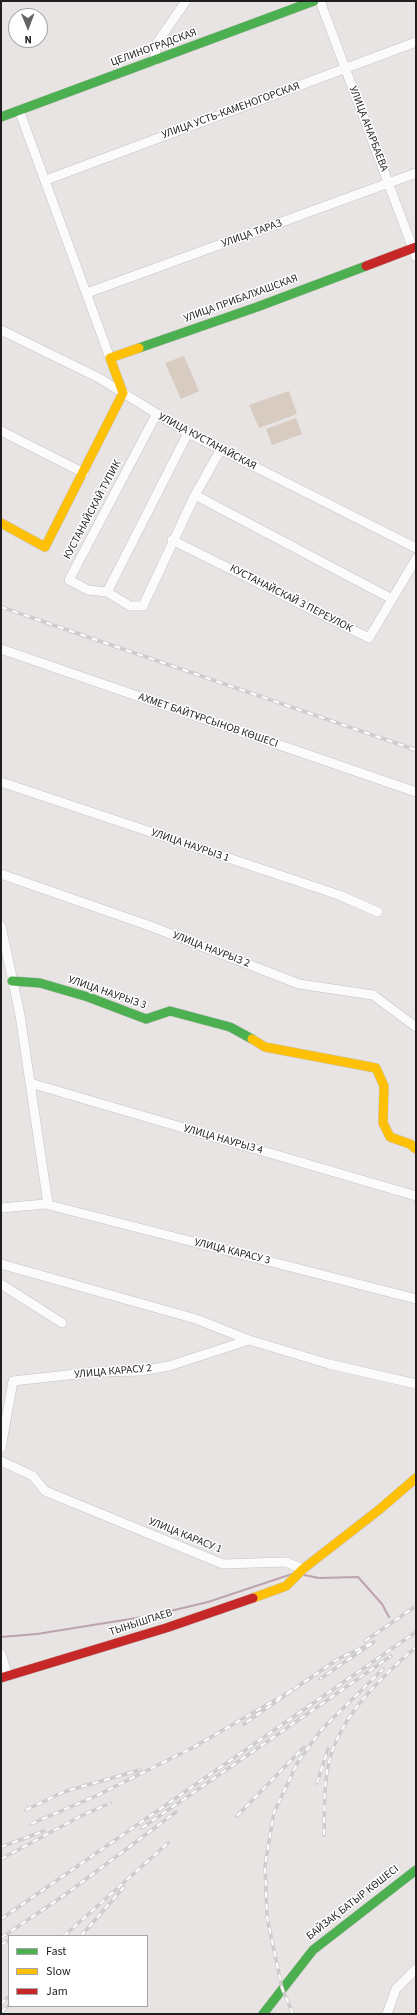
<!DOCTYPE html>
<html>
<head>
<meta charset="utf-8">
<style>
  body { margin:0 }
  #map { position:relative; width:417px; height:2015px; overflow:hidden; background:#e8e4e3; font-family:"Source Sans 3",sans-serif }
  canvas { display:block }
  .frame { position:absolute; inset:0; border:2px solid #201e1e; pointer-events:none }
  .legend { position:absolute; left:8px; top:1935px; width:140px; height:72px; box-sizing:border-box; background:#fff; border:1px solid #a6a5a5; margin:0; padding:5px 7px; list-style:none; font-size:12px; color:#201e1e }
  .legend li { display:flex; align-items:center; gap:8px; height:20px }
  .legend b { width:20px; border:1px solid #a6a5a5 }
  .north { position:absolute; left:8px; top:8px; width:40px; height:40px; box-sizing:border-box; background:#fff; border:1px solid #a6a5a5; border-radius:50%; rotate:179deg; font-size:11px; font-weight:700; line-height:16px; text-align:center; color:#201e1e }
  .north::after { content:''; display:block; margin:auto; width:14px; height:18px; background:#666363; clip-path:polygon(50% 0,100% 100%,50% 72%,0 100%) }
</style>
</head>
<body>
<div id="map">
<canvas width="417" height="2015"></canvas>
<div class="frame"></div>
<ul class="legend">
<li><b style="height:5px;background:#4caf50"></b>Fast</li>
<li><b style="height:5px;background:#ffc107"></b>Slow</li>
<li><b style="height:5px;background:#c62828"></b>Jam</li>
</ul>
<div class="north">N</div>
</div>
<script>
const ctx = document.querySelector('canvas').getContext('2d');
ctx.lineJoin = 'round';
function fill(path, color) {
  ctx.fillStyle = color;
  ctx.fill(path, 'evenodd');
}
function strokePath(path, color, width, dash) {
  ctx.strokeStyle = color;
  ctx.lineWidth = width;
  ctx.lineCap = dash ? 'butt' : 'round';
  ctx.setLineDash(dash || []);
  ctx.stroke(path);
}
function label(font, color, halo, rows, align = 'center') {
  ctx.font = font + ' "Source Sans 3",sans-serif';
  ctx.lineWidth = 3;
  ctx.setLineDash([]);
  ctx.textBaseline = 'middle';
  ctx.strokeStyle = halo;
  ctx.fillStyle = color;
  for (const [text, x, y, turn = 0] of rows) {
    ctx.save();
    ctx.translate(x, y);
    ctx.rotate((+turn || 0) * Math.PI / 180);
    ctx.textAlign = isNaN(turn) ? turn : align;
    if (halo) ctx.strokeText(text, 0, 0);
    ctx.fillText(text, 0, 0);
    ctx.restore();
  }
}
fill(new Path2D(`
  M184 356 199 391 181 399 165 363Z
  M289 391 297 414 259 428 249 405Z
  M296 418 302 434 272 445 266 429Z`), '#d8cbc0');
strokePath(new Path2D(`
  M304 1575 319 1578 358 1577 382 1604 389 1617
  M1 1637 37 1634 149 1616 208 1602 292 1574`), '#bda3ad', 2);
const street = new Path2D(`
  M320 1 416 257
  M154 61 157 43 186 1
  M19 110 110 358
  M46 180 416 42
  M87 293 416 173
  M1 330 99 378 188 433 416 548
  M156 415 69 580 88 590 107 592 130 606H143L195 495 221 449
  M1 431 84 473
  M195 495 392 599
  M172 540 369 638 416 559
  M107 592 188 433
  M1 649 416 792
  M1 782 339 895 378 912
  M1 874 150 926 299 984 373 995 416 1027
  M1 926 20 1015 48 1204
  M30 1083 416 1196
  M1 1208 45 1204 416 1299
  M1 1264 196 1319 249 1340 329 1364 416 1384
  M1 1284 62 1323
  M1 1448 13 1381 94 1372 141 1371 169 1366 249 1340
  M1 1461 33 1476 45 1491 223 1564 286 1562 303 1569
  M1 1654 8 1676
  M387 2014 396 1989 416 1969`);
const fast = new Path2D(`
  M1 117 314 1
  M139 348 257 307 366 266
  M12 981 40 983 88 997 146 1019 170 1011 230 1027 252 1039
  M263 2014 313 1950 416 1870`);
const slow = new Path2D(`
  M1 523 45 547 123 393 110 358 139 348
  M252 1039 265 1047 376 1068 384 1086 383 1123 390 1137 410 1144 416 1149
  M253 1598 286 1586 303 1569 380 1509 416 1478`);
const jam = new Path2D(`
  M366 266 416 247
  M1 1678 166 1628 253 1598`);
strokePath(street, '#c5c2c1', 10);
strokePath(fast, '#c5c2c1', 10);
strokePath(slow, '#c5c2c1', 10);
strokePath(jam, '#c5c2c1', 10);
strokePath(street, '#fcfbfb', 9);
strokePath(fast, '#4caf50', 9);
strokePath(slow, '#ffc107', 9);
strokePath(jam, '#c62828', 9);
const rail = new Path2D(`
  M1 607 416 750
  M365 1641 416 1606
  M294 1689 338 1659 374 1642 320 1679
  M317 1783 328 1749
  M26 1810 63 1792 140 1770
  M237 1816 304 1747
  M31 1824 98 1795 192 1748 294 1689 244 1724
  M142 1828 391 1656
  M324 1835C325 1812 323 1786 329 1762 340 1716 381 1677 416 1647
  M1 1847 44 1831
  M1 1859 79 1817 110 1803
  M1 1919 416 1632
  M64 1936 168 1843
  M81 1936 124 1887
  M1 1938 66 1894 176 1812
  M1 1945 9 1940
  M1 2004 9 1996
  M1 2012 9 2005
  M293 2014 282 1988 267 1917 265 1865 274 1812 298 1762 321 1730 383 1669`);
strokePath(rail, '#cecccc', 3.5);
strokePath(rail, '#fff', 2, [6]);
label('11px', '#201e1e', '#fff', [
  ["ЦЕЛИНОГРАДСКАЯ",154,48,-20],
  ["УЛИЦА УСТЬ-КАМЕНОГОРСКАЯ",231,111,-20],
  ["УЛИЦА АНАРБАЕВА",368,129,69],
  ["УЛИЦА ТАРАЗ",252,234,-20],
  ["УЛИЦА ПРИБАЛХАШСКАЯ",241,299,-20],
  ["УЛИЦА КУСТАНАЙСКАЯ",207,442,28],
  ["КУСТАНАЙСКАЙ ТУПИК",93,510,-62],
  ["КУСТАНАЙСКАЙ 3 ПЕРЕУЛОК",291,599,27],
  ["АХМЕТ БАЙТҰРСЫНОВ КӨШЕСІ",208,721,19],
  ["УЛИЦА НАУРЫЗ 1",190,846,19],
  ["УЛИЦА НАУРЫЗ 2",211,950,21],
  ["УЛИЦА НАУРЫЗ 3",107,993,19],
  ["УЛИЦА НАУРЫЗ 4",223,1140,16],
  ["УЛИЦА КАРАСУ 3",232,1252,14],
  ["УЛИЦА КАРАСУ 2",113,1372,-5],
  ["УЛИЦА КАРАСУ 1",185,1536,22],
  ["ТЫНЫШПАЕВ",141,1623,-18],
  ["БАЙЗАҚ БАТЫР КӨШЕСІ",353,1903,-38]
]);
</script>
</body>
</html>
